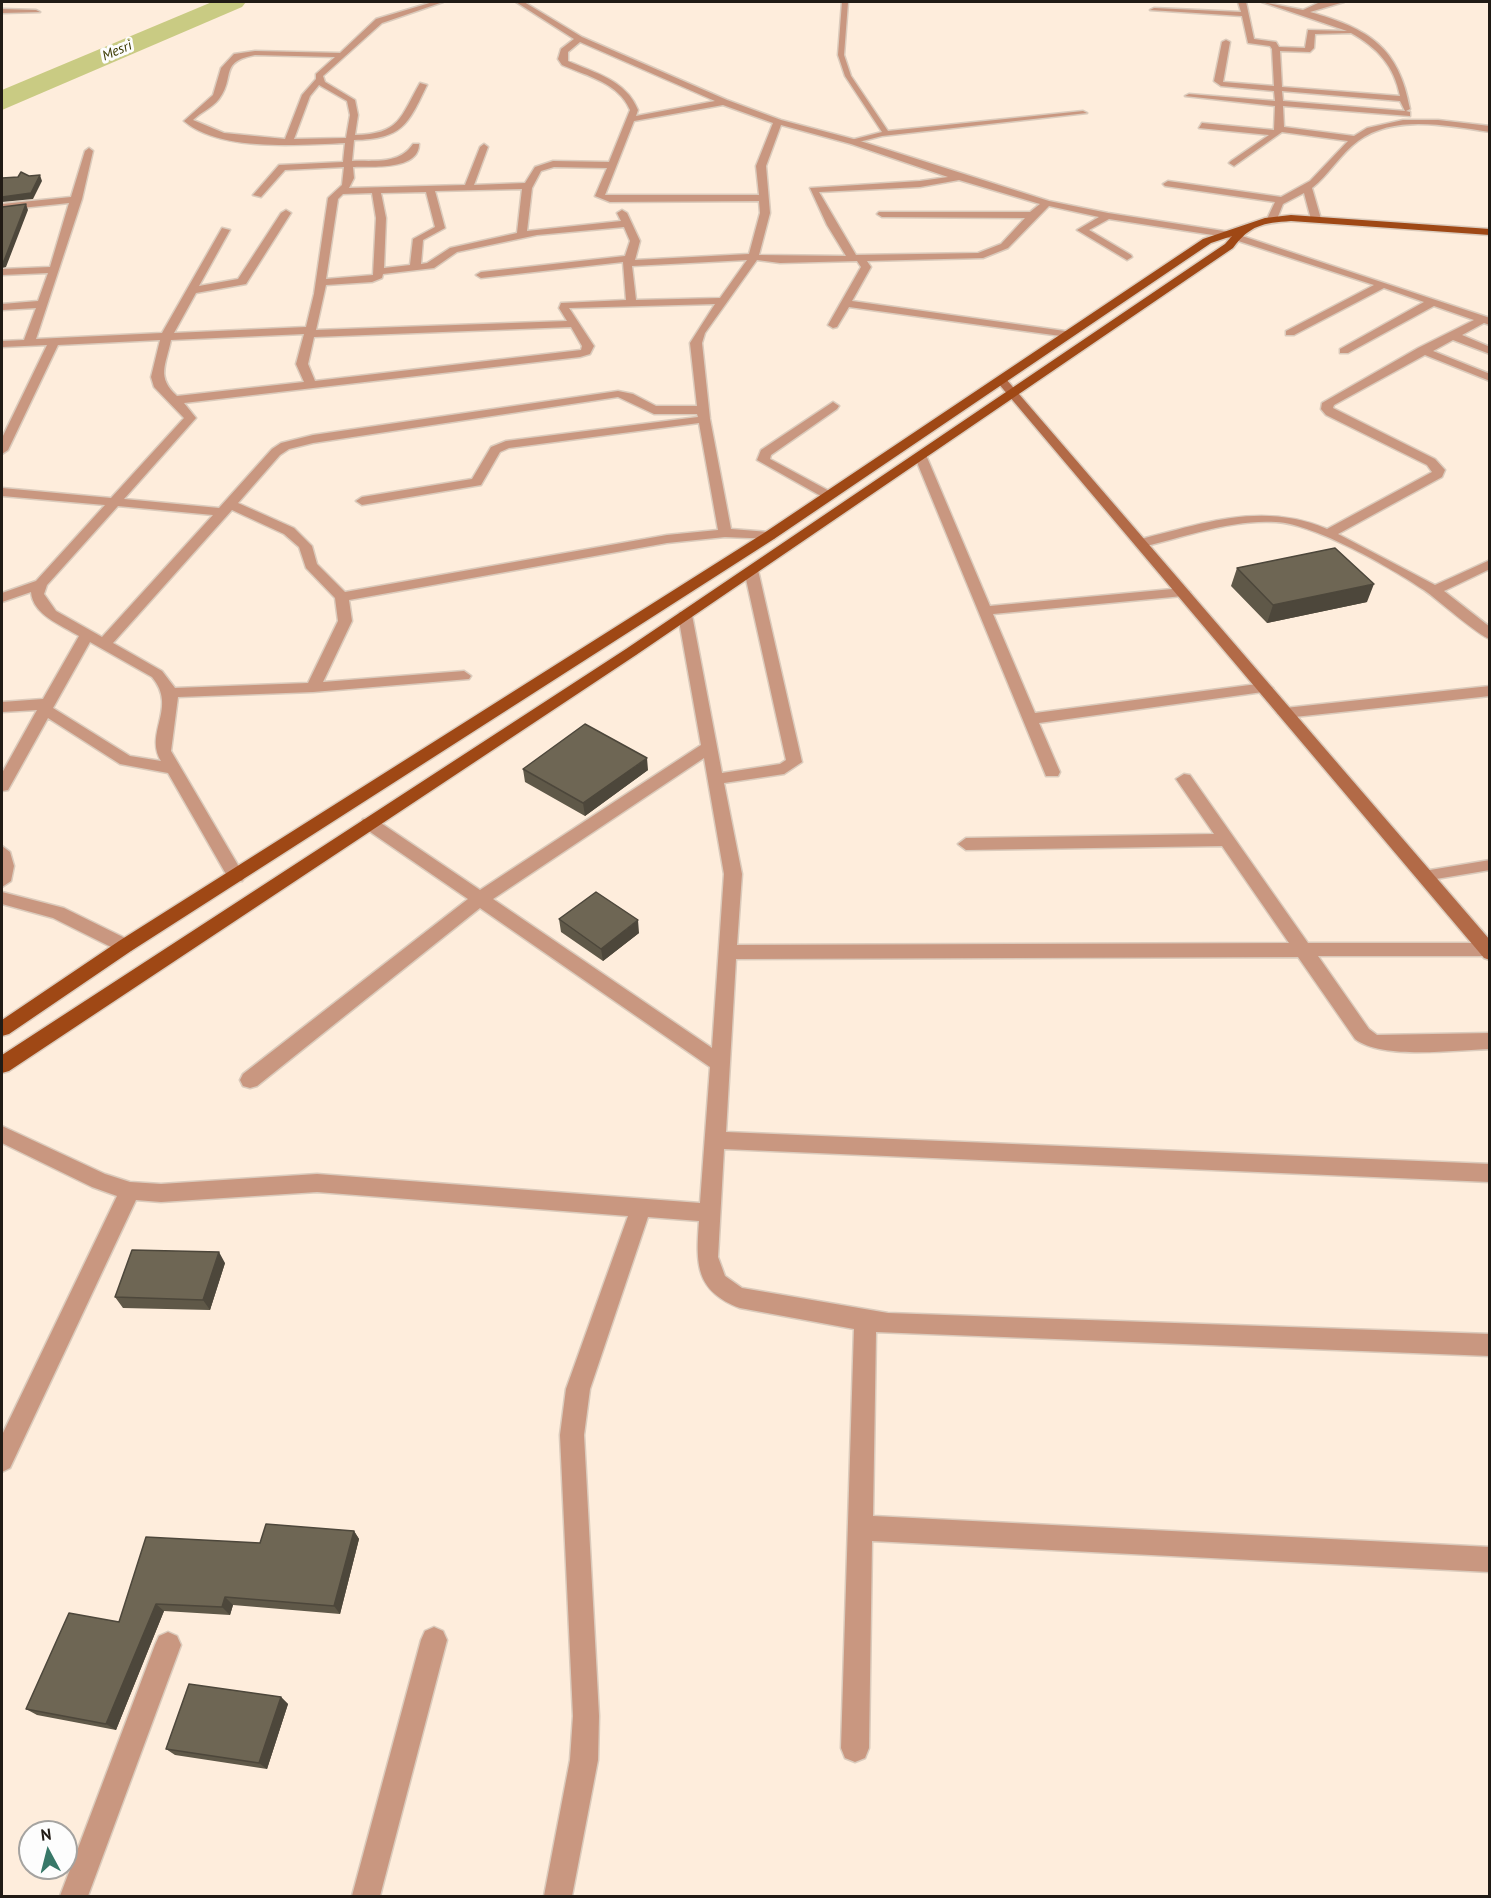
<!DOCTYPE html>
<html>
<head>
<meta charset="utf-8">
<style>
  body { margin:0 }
  #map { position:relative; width:1491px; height:1898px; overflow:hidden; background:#feeddc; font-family:"PT Sans",sans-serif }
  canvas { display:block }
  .frame { position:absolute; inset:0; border:3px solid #211b15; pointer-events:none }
  .north { position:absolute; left:18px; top:1820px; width:60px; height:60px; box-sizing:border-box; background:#fdfdfd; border:2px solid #a5a3a0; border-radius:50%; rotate:353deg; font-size:16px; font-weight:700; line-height:24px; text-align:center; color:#211b15 }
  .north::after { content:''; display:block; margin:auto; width:21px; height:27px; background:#387868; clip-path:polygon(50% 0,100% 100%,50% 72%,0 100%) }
</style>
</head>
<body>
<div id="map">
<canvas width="1491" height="1898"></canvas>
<div class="frame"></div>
<div class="north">N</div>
</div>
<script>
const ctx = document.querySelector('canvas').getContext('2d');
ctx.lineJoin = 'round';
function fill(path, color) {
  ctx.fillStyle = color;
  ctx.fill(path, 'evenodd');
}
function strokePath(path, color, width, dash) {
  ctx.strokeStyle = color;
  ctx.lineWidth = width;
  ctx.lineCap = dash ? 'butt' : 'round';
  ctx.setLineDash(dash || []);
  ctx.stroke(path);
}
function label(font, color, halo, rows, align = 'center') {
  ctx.font = font + ' "PT Sans",sans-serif';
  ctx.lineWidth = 6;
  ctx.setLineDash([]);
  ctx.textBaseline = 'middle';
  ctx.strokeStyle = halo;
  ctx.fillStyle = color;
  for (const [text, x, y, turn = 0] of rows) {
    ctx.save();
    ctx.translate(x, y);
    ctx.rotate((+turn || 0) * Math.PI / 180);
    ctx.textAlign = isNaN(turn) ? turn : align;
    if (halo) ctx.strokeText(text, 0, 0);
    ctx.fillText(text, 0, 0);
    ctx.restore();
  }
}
fill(new Path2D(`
  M212 2H246L242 7 2 110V90Z`), '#c9cb83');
const lane = new Path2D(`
  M842 2H848L844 55 851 76 888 131 1083 111 1087 113 882 136 851 144V140L882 132 845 76 838 55Z
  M1490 860V870L1424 881 1417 876 1424 871Z`);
const street = new Path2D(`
  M433 2H443L382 23 323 76 325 82 355 100 358 115 355 135C400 134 400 118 420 83L427 85C408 125 402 139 354 140L352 161C374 160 399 165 413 144H419C419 171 371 166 353 167L354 178 349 188 465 185 480 147 484 144 488 147 474 185 525 183 535 167 553 161 609 162 630 110C619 83 587 76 562 65L558 59 561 49 574 39 516 2H524L582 37 727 100 781 120 857 140 1049 201 1108 213 1230 232 1490 318V325L1484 323 1462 335 1490 347V354L1453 340 1433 351 1490 374V381L1425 355 1334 405 1333 408 1435 459 1445 470 1442 477 1338 534 1435 585 1490 560V569L1444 591 1490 627V639C1480 637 1437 599 1424 590 1391 568 1315 524 1276 522 1232 519 1185 537 1142 547L1135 543 1137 540C1203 524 1261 501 1327 529L1432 472 1427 465 1326 415 1321 409 1322 403 1418 348 1474 320 1434 306 1348 353H1340V349L1424 302 1384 288 1294 335H1286V331L1374 285 1226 237 1109 219 1089 230 1131 255 1132 257 1127 260 1077 230 1099 217 1049 206 1008 248 983 258 867 261 871 267 852 301 1072 332V336L1068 337 849 307 837 327 833 328 828 325 861 267 857 261 780 263 757 260 705 333 702 343 710 419 731 529 769 532 776 536 774 539 725 537 667 543 349 600 352 621 323 682 464 671 471 676 469 679 313 692 178 697 171 751 245 877 242 881H230L168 773 120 764 48 718 8 790 2 791V773L37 710 2 712V702L43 699 79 636C61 625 33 615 31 592L2 602V593L36 581 105 505 2 496V488L111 498 184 418 154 387 151 377 160 340 58 345 8 450 2 454V438L47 345 2 347V341L24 340 36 308 2 310V304L38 301 48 273 2 275V269L50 267 69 203 2 210V204L71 197 85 151 89 148 93 151 82 199 36 339 162 333 222 228 230 230 199 286 238 279 281 213 286 210 291 213 246 284 196 293 174 333 306 327 314 294 328 198 342 185 344 167 285 170 261 197 253 195 279 165 343 162 345 143C300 145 219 152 184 121L213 95 221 68 234 54 255 51 340 53 376 19ZM580 42 715 101 636 116 638 110C626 80 595 73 568 61V52ZM255 55 335 57 316 74V79L302 95 285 139 224 133 193 120C201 112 212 108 219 99 236 77 218 62 255 55ZM319 85 347 101 350 115 346 138 294 139 310 96ZM723 105 773 123 756 166 759 195H605L634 121ZM781 125 851 144 948 177 920 181 810 188 827 225 846 256 759 255 770 213 766 166ZM554 167 607 168 595 196 610 202 759 201 760 213 749 254 635 260 640 241 627 213 622 210 617 213 621 221 527 231 532 188 541 171ZM959 180 1040 204 1030 212H879L877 214 882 217 1025 218 1001 244 978 253 856 255 819 192 920 187ZM522 189 517 233 450 248 427 263 421 264 423 240 445 228 435 191ZM426 192 435 227 413 239 410 265 384 268 386 218 381 193ZM372 193 376 218 373 275 326 279 338 199 343 194ZM624 227 630 241 625 256 481 272 476 275 481 278 623 262 626 300 561 303 559 308 567 321 316 330 326 285 372 282 382 278 383 274 434 268 457 252 537 235ZM747 260 720 298 636 300 632 266ZM715 304 690 343 697 406H656L633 394 618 391 313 435 281 443 272 449 219 508 124 499 196 418 184 403 580 357 590 354 594 346 569 308ZM571 327 582 346 581 350 315 381 308 364 314 337ZM304 334 296 364 304 382 177 396C156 377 166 365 171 340ZM618 397 654 414H697L698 417 506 441 491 447 472 479 362 497 356 501 362 505 481 485 500 452 509 448 699 423 718 530 667 535 345 592 317 564 312 546 294 528 238 503 280 455 289 449 313 443ZM118 506 213 515 102 637 56 611 44 594 47 585ZM232 510 284 534 299 547 306 568 335 598 338 621 308 683 175 688 162 671 113 643ZM90 642 152 677C178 708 144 732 161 761L130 756 53 708Z
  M1238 2H1246L1254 39 1276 42 1279 47 1305 48 1308 30 1347 31 1262 2 1303 10 1318 3 1344 2 1310 12C1369 29 1399 47 1410 109L1406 111 1410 112V116L1283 106 1284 127 1354 136 1367 128 1403 120H1438L1490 126V132C1447 126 1395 114 1358 141 1340 154 1329 175 1312 188L1321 219 1316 222 1311 219 1304 193 1283 204 1277 219 1272 222 1267 219 1275 202 1165 186 1163 184 1168 181 1281 197 1310 181 1348 141 1282 132 1234 166 1229 163 1231 161 1269 135 1199 128 1202 123 1274 130 1275 106 1185 96 1189 94 1275 101 1274 91 1221 86 1214 81 1222 42 1226 40 1230 42 1223 82 1274 86 1272 49 1270 46 1248 43 1242 16 1150 10 1154 8 1241 12ZM1351 33C1378 48 1394 66 1400 96L1282 87 1280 51 1310 52 1314 48 1315 34ZM1282 91 1400 101 1405 111 1283 101Z
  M2 9 36 10 40 12 2 13Z
  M833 402 839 406 837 409 771 455 770 459 833 493 834 496 828 500 757 460 761 450Z
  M920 451 926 455 990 606 1183 588 1190 592 1183 596 993 614 1035 713 1265 683 1273 688 1270 691 1039 723 1060 772 1058 776H1046L914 455Z
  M751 566 758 570 802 762 784 774 724 783 742 874 737 945 1289 943 1222 846 966 850 958 844 966 838 1214 834 1176 779 1184 774 1190 775 1308 943H1490V955L1486 956H1318L1369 1029 1377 1035 1490 1033V1049C1455 1050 1382 1060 1355 1039L1298 957 736 959 726 1132 1490 1164V1182L724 1149 718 1257 725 1276 742 1288 888 1313 1490 1334V1356L876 1332 873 1516 1490 1547V1572L872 1541 869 1748 865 1758 855 1762 845 1758 841 1748 854 1329 740 1308C695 1291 696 1264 699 1221L648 1217 590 1389 584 1435 599 1716 598 1760 572 1896H544L570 1760 573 1716 560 1435 566 1389 628 1216 317 1192 161 1202 136 1200 10 1468 2 1472V1435L117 1196 92 1187 2 1143V1126L105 1174 130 1182 161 1184 317 1174 700 1203 710 1067 480 908 257 1086 250 1088 243 1086 240 1080 243 1074 468 899 363 827 361 823 363 819H375L480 890 701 745 678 615 680 612H690L692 615 722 773 780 764 786 760 744 570ZM704 758 724 874 712 1048 493 899Z
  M1490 686V696L1285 718 1277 713 1285 708Z
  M2 846 10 852 14 866 11 881 2 887Z
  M2 892 64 908 131 941 134 946 131 951H119L53 918 2 904Z
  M434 1627 443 1631 447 1640 380 1896H352L421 1640 425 1631Z
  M168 1632 177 1636 181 1645 88 1896H60L155 1645 159 1636Z`);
const secondary = new Path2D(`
  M998 379H1006L1490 940V960L1484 958 998 383Z`);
const primary = new Path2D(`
  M1291 215 1490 229V235L1291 221C1263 223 1250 225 1233 248L636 655 9 1071 2 1073V1055L626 649 1225 244 1232 236 1211 243 774 539 131 951 9 1034 2 1036V1020L119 941 764 533 1203 239 1265 218Z`);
strokePath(lane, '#dbcbbc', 3);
strokePath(street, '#dbcbbc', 3);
strokePath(secondary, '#dbcbbc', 3);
strokePath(primary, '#dbcbbc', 3);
fill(lane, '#c99780');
fill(street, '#c99780');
fill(secondary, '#b26a47');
fill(primary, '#9f4815');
fill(new Path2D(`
  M1237 568 1367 602 1267 623 1231 586Z
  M523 769 648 770 585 816 525 782Z
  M559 919 639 933 603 961 561 932Z
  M225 1263 210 1310 123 1308 115 1297Z
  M354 1531 359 1539 340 1614 233 1605 230 1615 164 1611 116 1730 37 1715 26 1709 119 1622 260 1543Z
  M281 1697 288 1704 267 1769 175 1755 166 1749Z`), '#5f5848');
fill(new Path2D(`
  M40 175 42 181 33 199 2 202V197Z
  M26 204 28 210 6 267 2 268V262Z
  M1374 584 1367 602 1267 623 1273 605Z
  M647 758 648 770 585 816 583 803Z
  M638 920 639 933 603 961 601 949Z
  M219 1252 225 1263 210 1310 203 1300Z
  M354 1531 359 1539 340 1614 334 1606Z
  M225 1597 233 1605 230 1615 222 1607Z
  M156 1604 164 1611 116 1730 106 1724Z
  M281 1697 288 1704 267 1769 259 1763Z`), '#4d473b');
const building = new Path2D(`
  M21 172 29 176 40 175 31 193 2 197V178L18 177Z
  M26 204 4 261 2 262V207Z
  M1335 548 1374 584 1273 605 1237 568Z
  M585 724 647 758 583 803 523 769Z
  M596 892 638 920 601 949 559 919Z
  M132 1250 219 1252 203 1300 115 1297Z
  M266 1524 354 1531 334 1606 225 1597 222 1607 156 1604 106 1724 26 1709 69 1613 119 1622 146 1537 260 1543Z
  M189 1684 281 1697 259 1763 166 1749Z`);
fill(building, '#6e6654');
strokePath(building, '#4d473b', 1.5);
label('italic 14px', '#3a3a00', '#fdfdfd', [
  ["Mesri",117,51,-23]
]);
</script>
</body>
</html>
